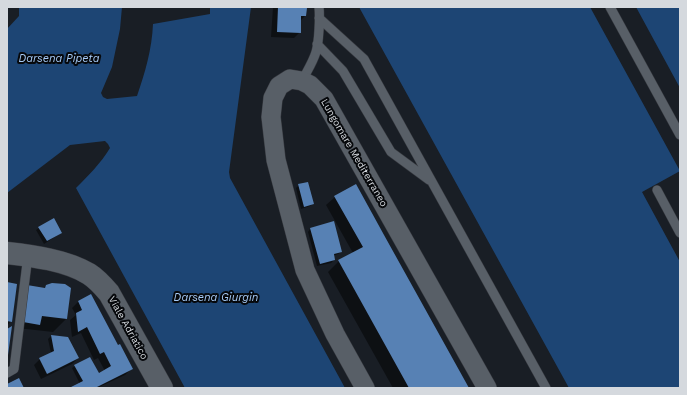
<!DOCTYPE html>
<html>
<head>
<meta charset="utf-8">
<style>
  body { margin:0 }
  #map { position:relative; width:687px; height:395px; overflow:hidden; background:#191e25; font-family:"Work Sans",sans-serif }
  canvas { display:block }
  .frame { position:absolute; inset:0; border:8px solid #d5d9de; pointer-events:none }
</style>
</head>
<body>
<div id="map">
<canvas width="687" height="395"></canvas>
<div class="frame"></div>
</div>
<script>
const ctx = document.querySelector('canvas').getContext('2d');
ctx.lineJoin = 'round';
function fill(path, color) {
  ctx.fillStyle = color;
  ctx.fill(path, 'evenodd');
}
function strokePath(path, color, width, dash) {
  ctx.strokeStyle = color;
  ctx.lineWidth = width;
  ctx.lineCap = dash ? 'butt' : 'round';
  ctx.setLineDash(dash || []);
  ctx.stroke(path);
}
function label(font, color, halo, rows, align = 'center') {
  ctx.font = font + ' "Work Sans",sans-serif';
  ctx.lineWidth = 4;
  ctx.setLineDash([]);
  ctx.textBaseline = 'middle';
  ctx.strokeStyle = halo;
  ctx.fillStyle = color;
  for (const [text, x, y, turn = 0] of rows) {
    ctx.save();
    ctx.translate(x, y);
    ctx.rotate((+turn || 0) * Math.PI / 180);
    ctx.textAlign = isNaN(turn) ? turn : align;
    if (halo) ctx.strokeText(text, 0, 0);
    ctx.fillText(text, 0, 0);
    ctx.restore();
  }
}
fill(new Path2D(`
  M19 7H122L120 29 112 67 101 93 103 97 107 99 137 96C145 73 152 49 153 24L210 14V7H251L229 172 230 178 345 388H185L76 188C88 176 101 163 110 148L108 144 105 141 70 145 7 193V29L19 16Z
  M359 7H590L680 171 642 192 680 262V388H569Z
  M636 7H680V88Z`), '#1d4574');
fill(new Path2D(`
  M273 7H301L305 16 300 21V32L294 38 271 37Z
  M299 185 313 204 310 206 301 209 296 188Z
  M335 197 468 388H393L328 272 339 261 353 253 326 205Z
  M39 228 61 233 44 244 36 230Z
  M310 229 341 252 338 254 333 256 334 260 331 263 317 266 308 232Z
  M7 283 11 321 7 326Z
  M46 286 66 319 53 332 17 328Z
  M91 295 117 347 131 369 125 375 97 388H71L80 384 72 368 75 366 98 374 105 371 98 358 94 360 81 333 72 337 70 320 76 315 72 308 78 302Z
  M51 336 68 338 78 358 72 364 41 379 34 365 40 359 51 353 48 339Z`), '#0007');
fill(new Path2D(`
  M278 7 307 8 306 16H301V33L277 32Z
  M308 182 314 204 304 207 298 184Z
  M356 184 384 235 469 388H409L338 260 363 247 334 196Z
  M54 218 62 233 47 241 38 227Z
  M334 221 342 252 334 254 335 260 320 264 310 228Z
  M7 282 17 284 12 322 7 321Z
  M52 283 65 284 71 288 67 319 42 316 40 325 23 322 27 285 45 288 46 285Z
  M91 294 118 345 120 344 133 369 95 388H69L83 381 74 365 90 357 99 373 111 366 104 352 100 354 87 327 78 332 76 313 82 310 78 301Z
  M12 326 8 355H7V329Z
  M51 335 68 337 79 358 47 374 39 358 54 351Z
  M19 378 24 388H7V384Z`), '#5781b4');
const service = new Path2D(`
  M610 7 680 135
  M319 18 364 59 546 388
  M317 44 343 71 391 152 429 180
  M302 81C307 71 313 62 316 52 319 42 320 18 319 7
  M657 190 680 233
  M7 373 14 369 28 255`);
const minor = new Path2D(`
  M365 388 335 334 305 270 276 160 271 117 273 98 279 86 290 79 302 81 310 85 324 99 487 388`);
const tertiary = new Path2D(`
  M7 253C33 256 66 260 89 274 97 279 103 286 109 293L162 388`);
strokePath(service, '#373a40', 10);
strokePath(minor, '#373a40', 20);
strokePath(tertiary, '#373a40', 23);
strokePath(service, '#585f67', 9);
strokePath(minor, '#585f67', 19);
strokePath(tertiary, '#585f67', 22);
label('10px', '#d5d9de', '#06080b', [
  ["Lungomare Mediterraneo",354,153,60],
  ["Viale Adriatico",128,328,61]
]);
label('italic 11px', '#a7cbf7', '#06080b', [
  ["Darsena Pipeta",59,59],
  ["Darsena Giurgin",216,298]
]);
</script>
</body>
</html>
